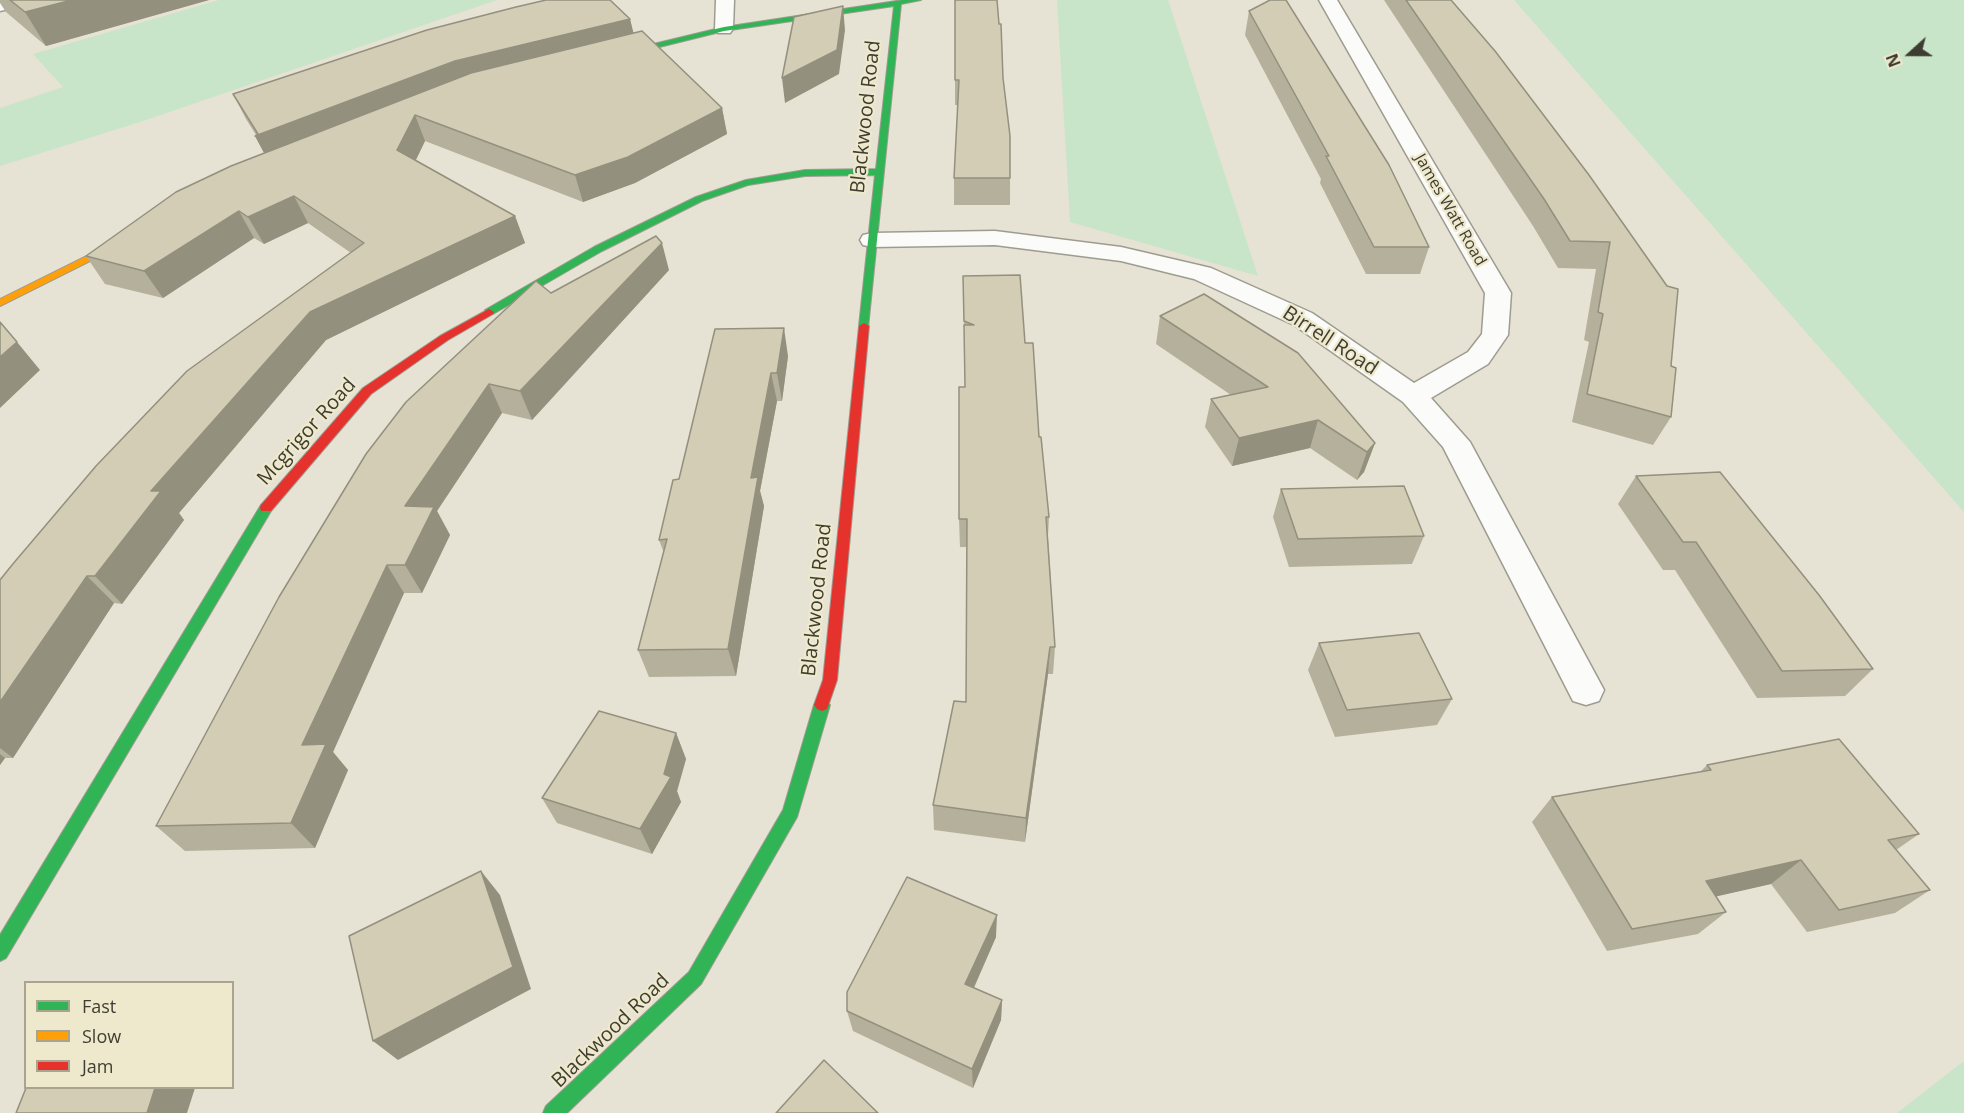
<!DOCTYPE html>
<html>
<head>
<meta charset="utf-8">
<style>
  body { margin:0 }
  #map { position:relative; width:1964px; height:1113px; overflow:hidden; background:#e6e3d4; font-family:"Open Sans",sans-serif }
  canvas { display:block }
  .legend { position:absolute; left:24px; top:981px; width:210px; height:108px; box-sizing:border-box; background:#eee9cc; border:2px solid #a8a48e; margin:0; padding:8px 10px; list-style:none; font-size:18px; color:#3f3d31 }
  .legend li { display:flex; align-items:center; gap:12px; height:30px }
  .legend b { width:30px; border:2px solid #a8a48e }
  .north { position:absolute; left:1880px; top:24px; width:60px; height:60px; -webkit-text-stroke:4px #eee9cc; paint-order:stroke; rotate:249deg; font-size:16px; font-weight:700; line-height:24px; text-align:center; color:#3f3d31 }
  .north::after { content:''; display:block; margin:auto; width:21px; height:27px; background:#3f3d31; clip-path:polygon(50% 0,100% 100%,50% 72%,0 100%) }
</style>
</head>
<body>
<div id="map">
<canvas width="1964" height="1113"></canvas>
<ul class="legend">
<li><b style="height:8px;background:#30b455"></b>Fast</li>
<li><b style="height:8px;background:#ff9f0a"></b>Slow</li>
<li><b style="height:8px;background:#e5322d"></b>Jam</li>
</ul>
<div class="north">N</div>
</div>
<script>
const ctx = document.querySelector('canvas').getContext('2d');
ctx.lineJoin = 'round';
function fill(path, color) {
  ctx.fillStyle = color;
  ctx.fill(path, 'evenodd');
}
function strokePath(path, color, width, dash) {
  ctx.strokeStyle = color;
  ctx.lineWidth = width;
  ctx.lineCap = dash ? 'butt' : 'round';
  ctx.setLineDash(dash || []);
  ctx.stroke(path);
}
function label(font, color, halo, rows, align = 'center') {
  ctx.font = font + ' "Open Sans",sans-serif';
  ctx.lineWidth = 4.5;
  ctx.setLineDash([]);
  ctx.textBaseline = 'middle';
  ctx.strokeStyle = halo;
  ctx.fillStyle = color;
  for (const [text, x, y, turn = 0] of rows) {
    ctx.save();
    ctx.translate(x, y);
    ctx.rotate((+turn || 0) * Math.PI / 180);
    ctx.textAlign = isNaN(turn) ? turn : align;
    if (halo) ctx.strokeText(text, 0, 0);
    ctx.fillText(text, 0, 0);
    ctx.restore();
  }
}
fill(new Path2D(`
  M219 0H497L143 121 0 166V108L63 87 33 54Z
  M1057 0H1168L1258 276 1070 222Z
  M1514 0H1964V512Z
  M1964 1061V1113H1897Z`), '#c8e4c9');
const street = new Path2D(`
  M33 0 30 4 0 11V1Z
  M716 0H734L733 29 730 33H718L715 29Z
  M1319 0H1337L1511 293 1508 335 1488 364 1431 398 1470 442 1604 690 1599 701 1586 705 1573 701 1443 447 1403 402 1294 325 1194 279 1121 261 995 245 872 247 863 245 860 240 863 235 872 233 995 231 1121 247 1211 268 1312 313 1414 383 1468 352 1482 334 1485 293Z`);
const fast = new Path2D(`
  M903 0H921L901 4 868 328H860L859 326 875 175 805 176 748 185 702 201 602 251 493 314H485V310L594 247 696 197 746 180 805 170 876 169 894 6 724 31 615 58H612V54L724 27Z
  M266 503 272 508 271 511 6 958 0 961V935L261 505Z
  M822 699 827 701 830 705 797 817 701 984 567 1113H543L546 1106 689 972 783 810 814 705 817 701Z`);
const slow = new Path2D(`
  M127 236 132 239 130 241 0 306V299Z`);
const jam = new Path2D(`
  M489 309 494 312 493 314 448 340 371 394 271 511H261L260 508 261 505 363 388 440 336Z
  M864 323 869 326 837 680 827 709 822 711 817 709 814 705 823 680 859 326Z`);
strokePath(street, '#9e9c90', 3);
strokePath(fast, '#9e9c90', 2);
strokePath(slow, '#9e9c90', 2);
strokePath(jam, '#9e9c90', 2);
fill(street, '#fbfbf9');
fill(fast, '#30b455');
fill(slow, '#ff9f0a');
fill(jam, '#e5322d');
fill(new Path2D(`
  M0 0H209L46 46 6 12 0 3Z
  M1384 0H1451L1589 175 1671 366V417L1653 445 1572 422 1589 342 1584 340 1596 269 1558 268 1533 226Z
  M1249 11 1429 247 1420 274H1366L1320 183 1321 179 1245 35Z
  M630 19 633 33 722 108 727 134 635 183 583 202 425 141 416 160 515 216 525 243 326 340 179 513 184 520 122 604 114 603 13 758H5L0 765V580L351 253 308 223 264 244 254 238 163 298 105 284 86 256 264 153 255 136 256 135 246 119 233 94Z
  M1003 78 1010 178V205H954V178L958 105H955V80Z
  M669 270 532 420 502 413 437 511 450 535 422 593H404L333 752 348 770 315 848 185 851 156 826 551 293Z
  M963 276 1025 343 1039 437 1049 517 1048 536 1055 647 1053 674H1048L1025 842 934 830 933 805 966 702 967 547H960L959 519 965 387Z
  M1160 316 1375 443 1364 472 1357 480 1310 448 1232 466 1205 427 1211 399 1231 395 1156 344Z
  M715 329 788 356 782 401H777L760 491 764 506 736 676 649 677 638 650 664 553 659 540 679 479Z
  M1636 476 1873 669 1845 696 1757 698 1675 570H1663L1618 504Z
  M1281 489 1424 536 1412 564 1289 567 1273 517Z
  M1319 643 1452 699 1437 725 1335 737 1308 670Z
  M676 733 686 759 677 791 681 802 652 854 557 823 542 798Z
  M1707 765 1919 834 1896 850 1930 890 1895 913 1807 932 1771 884 1716 896 1726 912 1698 934 1607 951 1532 822 1552 797 1700 772Z
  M996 937 974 988 1002 1000 1001 1020 973 1088 853 1031 847 1011Z`), '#b5b09b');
fill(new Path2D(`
  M72 0H209L46 46 25 12Z
  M843 6 845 30 839 74 785 103 782 78Z
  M630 19 636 43 269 162 255 136 455 61Z
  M722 108 727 134 635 183 583 202 575 175Z
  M415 115 425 141 408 176 397 150Z
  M294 196 308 223 264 244 248 217Z
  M239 211 254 238 163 298 144 271Z
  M515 216 525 243 326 340 179 513 184 520 122 604 95 576 151 491 310 312Z
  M662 243 669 270 532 420 520 391Z
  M784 328 788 356 782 401 777 373Z
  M17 342 40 370 0 408V357Z
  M771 373 777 401 760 491 764 506 736 676 728 649 751 478Z
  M489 384 502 413 437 511 450 535 422 593 405 565V506Z
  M1318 420 1310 448 1232 466 1239 438Z
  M1375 443 1364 472 1357 480 1367 452Z
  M387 565 404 593 333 752 348 770 315 848 291 823 302 745Z
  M87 576 114 603 13 758 0 748V702Z
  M1050 647 1048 674 1025 842 1026 818Z
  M676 733 686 759 677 791 681 802 652 854 640 829 664 774Z
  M0 754 5 758 0 765Z
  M1801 860 1771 884 1679 905 1706 881Z
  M481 871 500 895 531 989 398 1060 373 1041Z
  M997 915 996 937 966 1005 965 984Z
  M1002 1000 1001 1020 973 1088 972 1069Z
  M155 1088H195L187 1113H147Z`), '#93907e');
const building = new Path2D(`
  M10 0H72L25 12Z
  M546 0H610L630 19 455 61 255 136 258 134 233 94 427 30 516 7Z
  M955 0H997L999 24H1001L1003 78 1010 136V178H954L959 80H955Z
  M1270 0H1286L1389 165 1429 247H1374L1326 156H1329L1249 11Z
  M1406 0H1451L1495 51 1589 175 1667 286 1678 289 1671 366 1676 368 1671 417 1587 394 1603 314 1598 312 1610 242 1570 241 1544 199Z
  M843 6 837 50 782 78 794 17Z
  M642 31 722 108 628 157 575 175 415 115 397 150 515 216 310 312 151 491H161L95 576H87L0 702V580L12 565 96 466 187 371 364 243 294 196 248 217 239 211 144 271 86 256 176 192 231 166 471 73Z
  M656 236 662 243 520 391 489 384 405 506 434 507 405 565H387L302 745 326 744 291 823 156 826 279 597 366 454 406 402 536 281 551 293Z
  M1020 275 1025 343H1033L1039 437H1041L1049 517H1046L1055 647H1050L1026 818 933 805 954 701 966 702 967 519H959V387H965L964 325H974L964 321 963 276Z
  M1204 294 1298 353 1375 443 1367 452 1318 420 1239 438 1211 399 1268 387 1160 316Z
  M0 322 17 342 0 357Z
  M784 328 777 373H771L751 478 758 477 728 649 638 650 667 539 659 540 673 480 679 479 715 329Z
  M1720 472 1819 595 1873 669 1782 671 1696 542H1683L1636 476Z
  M1404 486 1424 536 1298 539 1281 489Z
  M1419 633 1452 699 1347 710 1319 643Z
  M599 711 676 733 664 774 671 777 640 829 542 798Z
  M1839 739 1919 834 1888 840 1930 890 1839 910 1801 860 1706 881 1726 912 1632 929 1552 797 1711 770 1707 765Z
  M481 871 513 967 373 1041 349 936Z
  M907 877 997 915 965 984 1002 1000 972 1069 847 1011V992Z
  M824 1060 878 1113H776Z
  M26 1088H155L147 1113H16Z`);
fill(building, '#d2cdb4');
strokePath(building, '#93907e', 1.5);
label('16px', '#3f3d31', '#eee9cc', [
  ["James Watt Road",1450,210,60]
]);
label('20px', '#3f3d31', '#eee9cc', [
  ["Blackwood Road",866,117,-84],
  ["Birrell Road",1330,341,33],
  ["Mcgrigor Road",307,432,-48],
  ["Blackwood Road",817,600,-84],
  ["Blackwood Road",611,1031,-44]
]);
</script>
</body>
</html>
